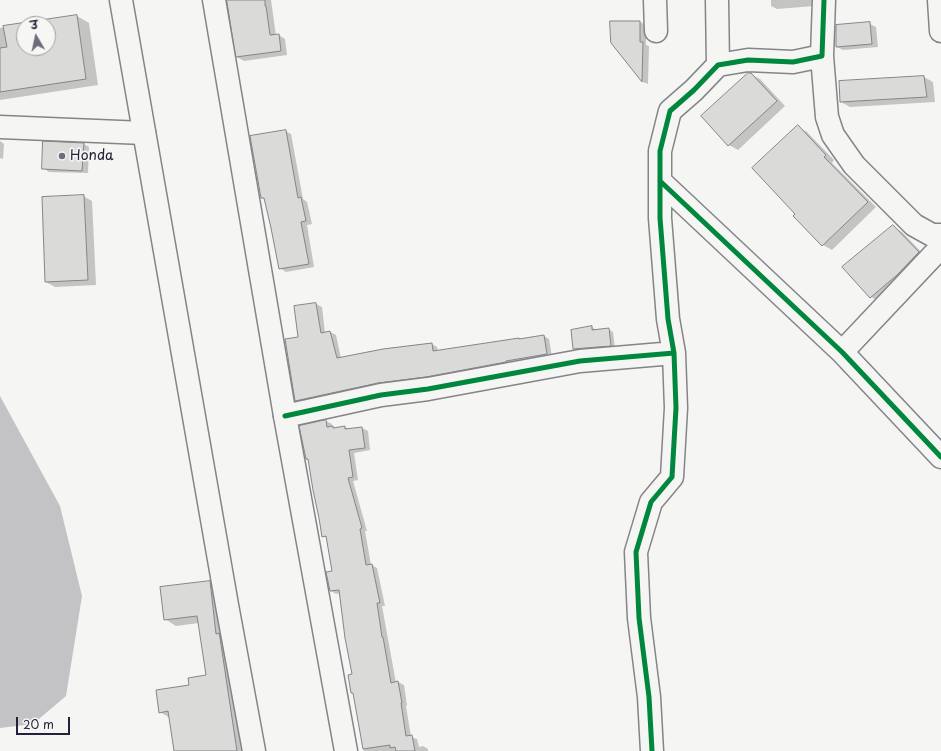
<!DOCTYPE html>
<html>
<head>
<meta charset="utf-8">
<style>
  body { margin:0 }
  #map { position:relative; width:941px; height:751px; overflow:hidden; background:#f5f5f3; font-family:"Playpen Sans","Playpen Sans Deva",sans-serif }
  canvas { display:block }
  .north { position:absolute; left:16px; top:16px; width:40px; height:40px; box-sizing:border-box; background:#f6f6f2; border:1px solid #a1a1a9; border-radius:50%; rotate:351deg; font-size:11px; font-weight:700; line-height:16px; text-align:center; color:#22223b }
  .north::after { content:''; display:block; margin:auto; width:14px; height:18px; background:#6c6c7b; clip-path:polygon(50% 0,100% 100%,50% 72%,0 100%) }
  .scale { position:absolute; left:16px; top:717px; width:54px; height:18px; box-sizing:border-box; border:2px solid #22223b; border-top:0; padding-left:5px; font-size:12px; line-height:14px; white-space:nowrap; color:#22223b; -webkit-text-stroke:3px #f6f6f2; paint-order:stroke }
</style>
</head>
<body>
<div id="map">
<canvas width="941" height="751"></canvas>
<div class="north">उ</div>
<div class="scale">20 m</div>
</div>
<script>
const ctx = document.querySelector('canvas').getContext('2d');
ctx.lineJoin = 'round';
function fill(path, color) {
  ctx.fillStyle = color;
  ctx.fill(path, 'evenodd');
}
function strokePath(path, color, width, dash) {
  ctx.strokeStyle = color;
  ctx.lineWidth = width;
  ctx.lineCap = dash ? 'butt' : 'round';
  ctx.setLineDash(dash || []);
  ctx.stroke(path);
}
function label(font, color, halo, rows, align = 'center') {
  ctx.font = font + ' "Playpen Sans",sans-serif';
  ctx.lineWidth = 3.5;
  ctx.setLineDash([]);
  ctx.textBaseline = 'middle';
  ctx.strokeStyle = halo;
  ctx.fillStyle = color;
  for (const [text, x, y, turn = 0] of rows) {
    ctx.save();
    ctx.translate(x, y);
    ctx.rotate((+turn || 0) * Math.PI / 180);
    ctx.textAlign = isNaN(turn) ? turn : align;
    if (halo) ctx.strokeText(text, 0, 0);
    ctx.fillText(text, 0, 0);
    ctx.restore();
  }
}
fill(new Path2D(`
  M0 396 60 506 82 596 66 696 33 724 0 728Z`), '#c3c3c6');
fill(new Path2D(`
  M228 0H271L276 36 279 35 285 39 287 55 244 61 237 57Z
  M771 0H813L814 6 777 9 771 6Z
  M77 16 89 23 98 85 0 100V28L24 24V48H48V24H25Z
  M640 22 646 25V45L649 46 648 84 643 82 612 43Z
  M870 24 876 27 878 47 843 50 837 47Z
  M750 74 760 79 785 106 738 150 729 145Z
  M924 77 933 82 935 102 850 107 841 102Z
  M798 127 807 132 834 160 832 163 876 207 832 250 823 245Z
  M285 131 291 134 303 199 307 202 312 224 307 225 314 267 286 272 280 268 266 200 262 198Z
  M0 141 4 144 3 159 0 158Z
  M84 144 89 147 88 173 49 172 43 168Z
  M83 196 92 201 96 285 55 287 46 282Z
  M893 226 902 232 927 258 880 302 871 297Z
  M316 304 322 307 325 333 330 332 336 335 341 358 432 344 437 347 438 351 518 339 520 340 544 336 549 339 552 357 302 404 296 400 299 337 295 307Z
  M592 327 597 331 608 329 613 332 615 348 579 352 574 349Z
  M326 421 332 424V426L335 428 345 427 350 430 362 428 368 431 370 450 354 453 358 480 353 481 367 531H365L371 565H372L377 568 385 606H382L396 683 398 682 404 685 407 705 406 706 411 737 417 739 419 747 423 746 428 749V751H364L354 694 352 693 353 675 340 593 336 594 331 591 333 572 327 538 323 536 309 460 306 459Z
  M210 582 221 589 247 751H175L170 718 160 712 190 686 207 676 199 623 176 626 165 619Z`), '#0003');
const building = new Path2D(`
  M227 0H265V6H266L270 35 279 34 281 51 236 57Z
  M77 15 86 79 0 92V48L7 47 3 26ZM24 24H48V48H24Z
  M610 21H640V42H643L642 82 611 43Z
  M870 22 872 44 836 47V25Z
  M748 73H751L777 101 728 146 701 116Z
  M924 76 927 97 840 102 839 81Z
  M798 125 826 155 824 157 868 202 822 246 793 216 795 214 752 168Z
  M286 130 298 198 301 197 306 221 301 222 309 264 279 269 271 228 264 198H261L250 136Z
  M43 141 84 143 82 171 42 169Z
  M84 195 88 280 45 282 42 197Z
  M893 225 919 252 897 275 870 298 842 267Z
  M316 303 321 333 330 331 337 358 383 349 432 343 433 351 519 338V339L544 335 547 354 506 361V362L426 377 378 383 295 401 285 339 298 337 294 306Z
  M592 326V330L609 328 611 346 573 349 571 330Z
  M326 420 327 427 333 426V428L345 426V429L362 427 365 448 349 450 353 477 348 478 362 528 360 529 366 565 372 564 380 603H377L382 637H383L391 683 398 681 402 703H401L406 736 412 735 415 751H396L395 747 390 748V745L363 749 353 693H351L348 675 352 674 345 638 339 590 330 591 326 572 332 571 326 536 322 537 319 518 313 490 308 459H306L299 426Z
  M210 581 216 634 219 633 220 638 237 751H174L168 711 159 713 156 690 189 685 188 678 206 675 197 616 164 620 160 587Z`);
fill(building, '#dadad9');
strokePath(building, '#858589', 1);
const minor = new Path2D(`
  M655 0 656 31
  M717 0 718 65
  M939 0 941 31
  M822 56 827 117 833 135 854 165 914 225 932 235H941
  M0 127 144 133
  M660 181 842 352 941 457
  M842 352 941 247
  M285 416 381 395 428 389 580 361 674 353
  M652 751 649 697 639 618 636 552 651 502 672 477 676 408 674 353 668 319 660 218V151L670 111 694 90 718 65 748 60 793 62 822 56 824 0`);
const major = new Path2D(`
  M121 0 227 605 254 751
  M214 0 285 416 346 751`);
strokePath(minor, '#858589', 25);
strokePath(major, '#858589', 25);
strokePath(minor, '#f5f5f3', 22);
strokePath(major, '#f5f5f3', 22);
strokePath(new Path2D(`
  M660 181 842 352 941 457
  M285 416 381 395 428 389 580 361 674 353
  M652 751 649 697 639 618 636 552 651 502 672 477 676 408 674 353 668 319 660 218V151L670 111 694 90 718 65 748 60 793 62 822 56 824 0`), '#00873e', 5);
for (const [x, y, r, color] of [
  [62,156,4,"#6c6c7b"]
]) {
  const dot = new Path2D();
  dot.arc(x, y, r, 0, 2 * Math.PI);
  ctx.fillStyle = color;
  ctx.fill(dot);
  strokePath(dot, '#f6f6f2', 1.5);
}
label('14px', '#22223b', '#f6f6f2', [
  ["Honda",70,156]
], 'left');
</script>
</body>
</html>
